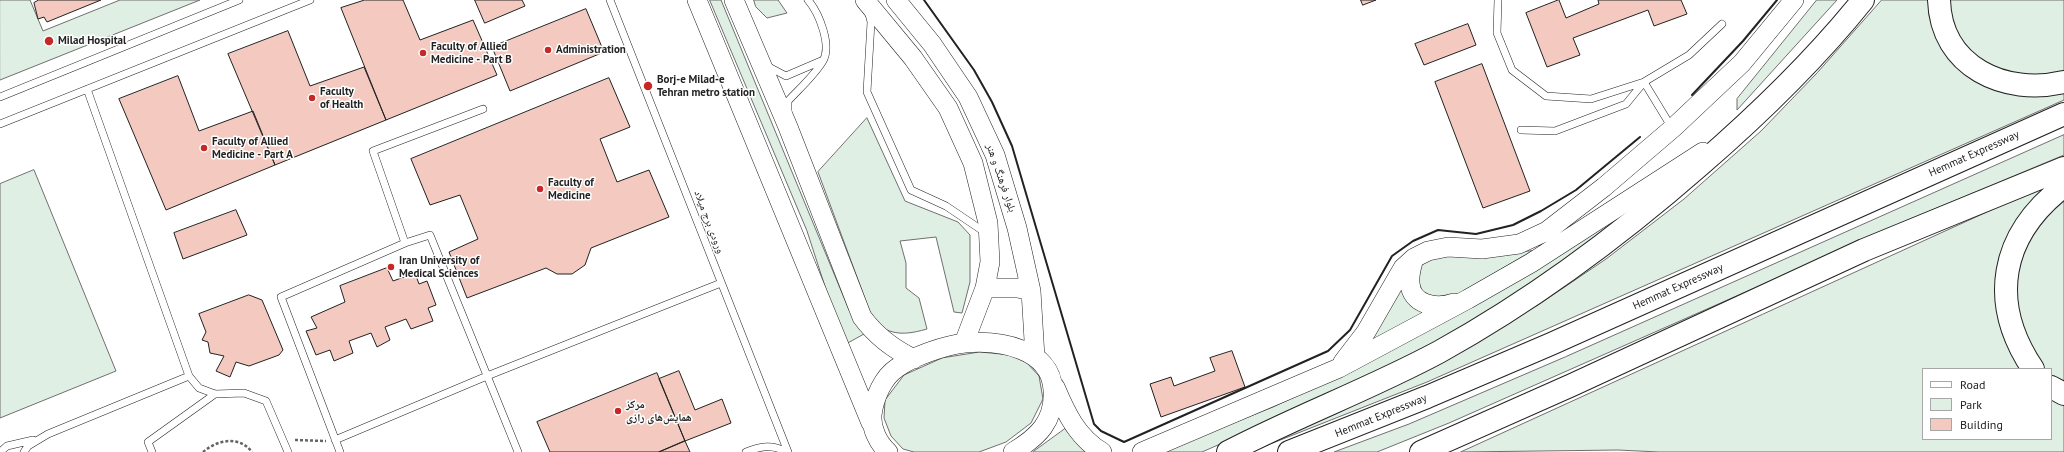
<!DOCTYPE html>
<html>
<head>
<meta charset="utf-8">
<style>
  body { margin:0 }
  #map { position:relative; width:2064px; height:452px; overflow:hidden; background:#fff; font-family:"PT Sans",sans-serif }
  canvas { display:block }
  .legend { position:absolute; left:1922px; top:368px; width:130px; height:72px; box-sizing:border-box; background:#fff; border:1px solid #a7a7a7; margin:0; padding:5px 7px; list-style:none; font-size:12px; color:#222 }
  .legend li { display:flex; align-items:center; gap:8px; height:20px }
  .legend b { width:20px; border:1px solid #a7a7a7 }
</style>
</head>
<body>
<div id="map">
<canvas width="2064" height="452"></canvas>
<ul class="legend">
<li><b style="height:5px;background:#fff"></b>Road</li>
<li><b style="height:11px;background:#e0efe3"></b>Park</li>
<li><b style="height:11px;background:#f3c9c0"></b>Building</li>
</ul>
</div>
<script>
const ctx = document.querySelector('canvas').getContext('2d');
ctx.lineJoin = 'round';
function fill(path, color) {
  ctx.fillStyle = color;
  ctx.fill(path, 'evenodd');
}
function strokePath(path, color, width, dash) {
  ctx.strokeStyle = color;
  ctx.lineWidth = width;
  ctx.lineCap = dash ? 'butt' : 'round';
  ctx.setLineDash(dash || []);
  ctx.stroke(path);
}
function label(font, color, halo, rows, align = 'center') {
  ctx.font = font + ' "PT Sans","Noto Naskh Arabic",sans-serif';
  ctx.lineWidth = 3;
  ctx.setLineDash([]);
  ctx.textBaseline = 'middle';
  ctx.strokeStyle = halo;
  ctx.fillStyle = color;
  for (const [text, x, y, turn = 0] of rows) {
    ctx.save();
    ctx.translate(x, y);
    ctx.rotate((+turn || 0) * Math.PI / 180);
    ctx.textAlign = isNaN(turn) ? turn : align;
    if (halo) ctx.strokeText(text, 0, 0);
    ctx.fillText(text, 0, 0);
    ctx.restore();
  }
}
const green = new Path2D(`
  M0 0H30L43 31 120 0H200L0 80Z
  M710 0H721L849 310 864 334 844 345 807 231Z
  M754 0H778L787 13 767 18 756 7Z
  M1817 0H1837L1737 110V99Z
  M1882 0H1929L1950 54 2064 90V100L1427 382 1250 452 1495 331 1538 305 1606 259 1684 199 1761 131 1817 73Z
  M1946 0H2064V74L2046 78 1994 71 1958 40Z
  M867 118 905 201 958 222 970 235V282L962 313 954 312 936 237 900 241 906 263V288L919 298 927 329C913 333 898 336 885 329 879 326 874 317 870 312L818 172Z
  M2064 135V155L1913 218 1449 423 1377 452H1334L1409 424 1565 357Z
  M34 170 116 371 0 418V184Z
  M2064 177 2007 247 2026 369H1923V439H2051V393L2064 401V452H1659L1618 450 1461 452Z
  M2064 194V385L2051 377V369H2044L2023 334 2013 281 2030 229Z
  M1648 200 1559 264 1486 313 1432 344 1284 416 1202 452H1160L1273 407 1322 384Z
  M1532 251 1452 298 1440 300 1421 293C1418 272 1414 267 1435 256Z
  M1403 280 1430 313 1355 354Z
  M980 352 1011 355 1027 363 1039 376 1043 399 1031 423 1006 442 979 452H914L903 449 891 436 884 418 885 400 904 375 942 358Z
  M1065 429 1086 452H1033Z`);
fill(green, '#e0efe3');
strokePath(green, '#6f6f6f', 1);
const building = new Path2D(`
  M39 0H101L47 22 44 17 38 19 34 3Z
  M365 0H403L420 40 473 20 497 75 386 120 341 8Z
  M475 0H522L525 6 485 23Z
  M1361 0H1376L1363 5Z
  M1559 0 1566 18 1599 4 1598 0H1681L1687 14 1654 26 1648 10 1573 38 1580 55 1547 67 1526 13Z
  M586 9 604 52 510 91 492 47Z
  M1468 24 1476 45 1424 65 1415 44Z
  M288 31 310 86 364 67 386 120 275 165 228 54Z
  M1482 64 1530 191 1483 208 1435 82Z
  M178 76 199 131 253 111 275 165 166 210 119 99Z
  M609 78 630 127 600 139 617 182 649 170 669 217 591 248 585 265 572 274H557L546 268 467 298 449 252 478 239 460 195 430 205 411 159Z
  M236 210 247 235 183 259 174 233Z
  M387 268 393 281 415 273 419 284 427 281 436 305 428 308 433 321 411 329 406 319 385 327 390 340 377 347 371 333 349 341 353 353 334 361 330 350 316 355 306 331 317 328 311 317 345 302 340 286Z
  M249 295 262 300 283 350 279 355 249 366 236 362 230 377 216 371 224 356 210 353 208 342 202 340 206 332 199 314Z
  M1232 351 1245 387 1161 417 1150 384 1171 377 1174 386 1215 371 1210 358Z
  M679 371 695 410 722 399 731 423 685 441 659 379Z
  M657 373 685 441 659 452H550L537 422Z
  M685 441 690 452H659Z`);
fill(building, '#f3c9c0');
strokePath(building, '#222', 1);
const lane = new Path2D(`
  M610 0 788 452
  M1498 0 1497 33 1512 70 1546 96 1591 99 1644 82 1672 128
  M869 14 871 22 867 92 911 190 946 206 986 233
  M767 66 786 76 821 61
  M87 89 189 376 199 388 215 394 244 393 266 401 288 452
  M0 97 239 0
  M788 111V101C799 89 814 76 823 61 832 45 819 13 808 0
  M0 124 310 0
  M1521 130 1555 131 1626 104 1644 82 1689 55 1722 24
  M405 243 430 235 518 452
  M335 440 487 376 721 283
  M0 452 7 446 33 440
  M24 452 28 446 48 434 189 376
  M152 452 148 442 215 394
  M340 452 281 297 405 243 373 151 483 109
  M746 452C761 446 772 444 787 452`);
const secondary = new Path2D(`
  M697 0 871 423
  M734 0 788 127 862 317C876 336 893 349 914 359
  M865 0 913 58 948 108 973 163 988 223 990 262 985 288 964 343
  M896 0 932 44 968 97 995 155 1017 228 1031 291 1035 357
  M1414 258C1412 266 1409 274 1410 283 1411 305 1436 309 1454 303
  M985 288H1018L1031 291
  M1343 362 1366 332 1396 280 1403 268 1414 258 1428 251 1448 247 1482 249 1519 244 1547 231 1604 187 1673 128 1742 63 1794 0
  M1055 387C1066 413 1077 437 1102 452
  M888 452C878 443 871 428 872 415 874 398 883 377 897 368 913 356 946 345 965 343 999 340 1051 348 1053 390 1055 421 1038 437 1013 452
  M1142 452 1339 368 1468 299 1531 263 1703 152`);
const highway = new Path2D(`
  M1939 0C1941 67 2005 96 2064 82
  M2033 369C1988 302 2000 235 2064 186
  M2051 387 2064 394
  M1228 452C1297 416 1370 389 1439 352 1533 300 1619 236 1699 166 1758 115 1814 61 1863 0
  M1289 452 1427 397 1551 344 2064 114
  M1421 452 1572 385 1864 250 2064 168`);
strokePath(lane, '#222', 8);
strokePath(secondary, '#222', 20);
strokePath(highway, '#222', 24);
strokePath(new Path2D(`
  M295 440 326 441
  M203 452C217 440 239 435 252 452`), '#646464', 2.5, [3, 2]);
strokePath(lane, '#fff', 7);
strokePath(secondary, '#fff', 19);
strokePath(highway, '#fff', 22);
strokePath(new Path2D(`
  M924 0 974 70 992 102 1012 146 1094 424 1101 431 1124 442 1328 351 1350 330 1392 256 1413 241 1438 230 1476 234 1513 225 1541 211 1576 190 1640 137
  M1692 95 1743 41 1777 0`), '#222', 2);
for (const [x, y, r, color] of [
  [49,41,5,"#c62828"],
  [548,50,4,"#c62828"],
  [423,53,4,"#c62828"],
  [648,86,5,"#c62828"],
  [312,98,4,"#c62828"],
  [204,148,4,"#c62828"],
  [540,189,4,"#c62828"],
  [391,267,4,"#c62828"],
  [618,411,4,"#c62828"]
]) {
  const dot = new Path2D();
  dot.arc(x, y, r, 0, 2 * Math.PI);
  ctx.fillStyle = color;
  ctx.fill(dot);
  strokePath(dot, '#fff', 1.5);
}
label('bold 11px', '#222', '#fff', [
  ["Milad Hospital",58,41],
  ["Faculty of Allied",431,47],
  ["Medicine - Part B",431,60],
  ["Administration",556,50],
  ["Borj-e Milad-e",657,80],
  ["Tehran metro station",657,93],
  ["Faculty",320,92],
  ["of Health",320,105],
  ["Faculty of Allied",212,142],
  ["Medicine - Part A",212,155],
  ["Faculty of",548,183],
  ["Medicine",548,196],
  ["Iran University of",399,261],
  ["Medical Sciences",399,274],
  ["مرکز",626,405],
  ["همایش‌های رازی",626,418]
], 'left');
label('11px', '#222', '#fff', [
  ["Hemmat Expressway",1974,154,-24],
  ["بلوار فرهنگ و هنر",1001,178,71],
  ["ورودی برج میلاد",709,222,69],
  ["Hemmat Expressway",1678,287,-24],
  ["Hemmat Expressway",1381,416,-22]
]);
</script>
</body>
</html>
